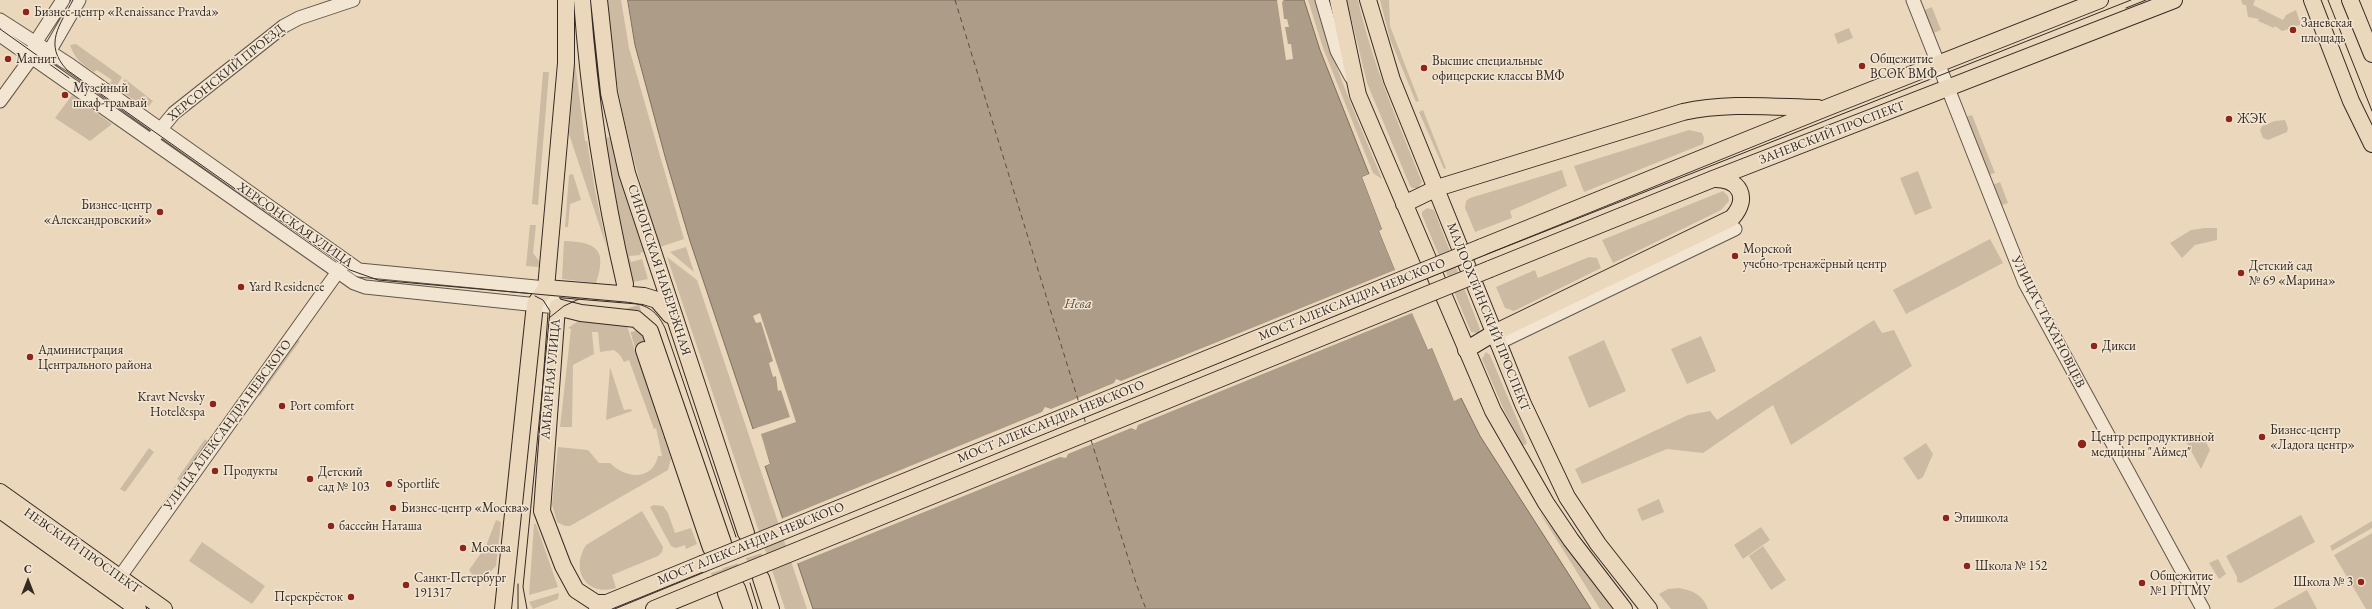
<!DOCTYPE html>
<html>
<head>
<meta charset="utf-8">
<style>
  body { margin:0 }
  #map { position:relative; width:2372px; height:609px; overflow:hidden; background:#ebd8bc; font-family:"EB Garamond",serif }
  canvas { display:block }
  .north { position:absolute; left:8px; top:561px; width:40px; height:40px; -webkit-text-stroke:3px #f2e6d3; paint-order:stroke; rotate:0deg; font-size:11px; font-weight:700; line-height:16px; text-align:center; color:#352924 }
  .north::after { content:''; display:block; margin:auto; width:14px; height:18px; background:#352924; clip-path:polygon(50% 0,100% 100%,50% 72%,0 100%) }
</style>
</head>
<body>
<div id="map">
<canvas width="2372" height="609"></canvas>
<div class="north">С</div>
</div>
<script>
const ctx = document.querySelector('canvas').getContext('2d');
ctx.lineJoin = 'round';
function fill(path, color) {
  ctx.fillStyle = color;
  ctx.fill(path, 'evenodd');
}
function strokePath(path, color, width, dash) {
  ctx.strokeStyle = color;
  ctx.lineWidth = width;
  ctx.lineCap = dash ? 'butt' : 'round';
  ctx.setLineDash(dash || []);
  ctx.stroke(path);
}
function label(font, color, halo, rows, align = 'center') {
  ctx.font = font + ' "EB Garamond",serif';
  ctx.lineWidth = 3;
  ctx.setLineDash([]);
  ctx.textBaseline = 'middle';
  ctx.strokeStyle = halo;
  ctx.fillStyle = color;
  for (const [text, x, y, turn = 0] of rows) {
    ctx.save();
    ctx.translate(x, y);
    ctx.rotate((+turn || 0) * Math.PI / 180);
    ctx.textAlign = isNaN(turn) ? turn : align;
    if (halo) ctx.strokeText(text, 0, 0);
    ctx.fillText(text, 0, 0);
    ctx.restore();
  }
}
fill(new Path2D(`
  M607 0H621L629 48 684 239 660 247C634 166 612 86 607 0Z
  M1308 0H1317C1331 62 1358 120 1382 179L1373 173 1323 48Z
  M1347 0H1358C1372 63 1398 122 1422 182L1418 188H1412L1410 186 1367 83Z
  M1380 0H1389L1390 26 1419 101 1416 102 1390 39Z
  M2241 0H2255L2253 5 2283 20 2286 15 2296 10 2301 25 2288 27 2289 29 2282 31 2275 26 2274 28 2258 21 2259 19 2248 17 2246 5H2243Z
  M1932 7 1941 30 1931 34 1922 11Z
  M1849 28 1853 38 1838 44 1834 34Z
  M76 44 122 77 116 87 110 83 112 80 97 70 94 72C83 65 74 58 70 45Z
  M575 62 585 141H587L595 190 607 248 569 134Z
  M543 72H549L538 205 532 204Z
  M125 79 153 101 148 107 143 106 118 89Z
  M72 95 112 124 90 141 55 118Z
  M1423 110 1446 168 1444 169 1419 112Z
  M1972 115 1995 173 1988 175 1965 117Z
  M2285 120 2288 128 2287 132 2268 140 2263 138 2260 130 2262 126 2275 121Z
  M1689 130 1702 133 1704 138 1703 144 1584 192 1574 166Z
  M610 137 644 252 640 253 641 255 629 256 631 262 642 259 648 279 633 282 617 209 605 138Z
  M1562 170 1567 186 1510 211 1512 218 1475 232 1465 208 1466 201 1470 198Z
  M1918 171 1932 208 1915 215 1900 178Z
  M573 174 581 200 570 204 568 227H565L569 175Z
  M2000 182 2008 203 2000 206 1992 185Z
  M1723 191 1728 196 1729 201 1721 210 1613 263 1602 240Z
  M1427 208 1434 210 1480 329 1478 333 1471 332 1422 215V212Z
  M530 225H536L533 253 539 261V267L526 266Z
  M2205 228H2217V240L2195 245 2182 258 2170 243 2191 230Z
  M1990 239 2003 263 1906 314 1893 290Z
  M564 241C595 242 608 248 596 283L562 279Z
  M686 247 694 272 670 252Z
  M667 257 697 280 807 609H785Z
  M1589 257 1597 258 1601 268 1514 311 1505 308 1496 287 1535 270 1538 278Z
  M1874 320 1882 333 1894 330 1912 366 1791 445 1773 405 1703 453 1667 449 1582 484 1575 469 1688 415 1710 411 1717 420Z
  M578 321 626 323 671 459 668 470 570 526H565L557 522 552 504 558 447 588 450 599 463H610C625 478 652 482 658 456H662L656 428 654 429 629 360 624 362 620 355 614 350 600 352 598 332H592L594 354 573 365 572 427H560L571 329 568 328Z
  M1701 336 1716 371 1687 384 1671 349Z
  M297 339 300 341 260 396 257 394Z
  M1604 340 1626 391 1589 408 1568 357Z
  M1486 352 1490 355 1527 443 1523 446 1504 410 1482 359Z
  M610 367 624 410 631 409 632 411 606 420Z
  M2201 432 2210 450 2201 469 2185 440Z
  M205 439 208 442 181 481 177 479Z
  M1926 443 1933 454 1923 477 1918 480 1903 458Z
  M149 448 154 452 125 492 120 489Z
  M1659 499 1664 512 1642 521 1637 509Z
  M654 505 663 506 668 513 675 533 691 528 697 544 686 549 685 545 676 548 671 546 650 507Z
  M1538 510 1614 609H1600Z
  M642 511 663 547 662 552 658 556 612 575 616 588C586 597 570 570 586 545Z
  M2301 515 2315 542 2241 583 2237 582V577L2226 556Z
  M496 520 501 522 496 566 489 573 476 580 469 570 486 546Z
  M2372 521V528L2332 551 2330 546Z
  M534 524H536L558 587 529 595Z
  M1761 527 1770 540 1743 559 1734 545Z
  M2372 533V609H2366L2334 555Z
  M202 542 265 586 252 604 189 561Z
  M1763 546 1786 580 1771 590 1749 556Z
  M2218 559 2226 574 2219 579 2209 563Z
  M1679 588C1692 590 1703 595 1708 609H1671L1659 594 1668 589Z
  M2307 590 2317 609H2273Z
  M559 593 558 599 533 609 529 602Z`), '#ccbaa2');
const water = new Path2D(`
  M628 0H1304L1320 50 1369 174 1362 177 1382 229 1379 231 1428 350 1432 348 1454 400 1461 398 1480 436 1591 609H813L765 466 770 464 758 428 753 429 690 241 666 160 635 45Z`);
fill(water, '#ad9c88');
strokePath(water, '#7d6e60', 1);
fill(new Path2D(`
  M1277 0H1284L1282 2 1284 19H1287L1289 27H1285L1288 44H1291L1293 59 1286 60Z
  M1369 174 1370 176 1364 178 1384 229 1381 232 1429 347H1433L1455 398 1461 396V398L1454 401 1432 348 1428 350 1412 313 1138 425 1136 430 1131 428 1068 454 1066 458 1060 457 796 564 781 519 1042 412 1045 407 1051 409 1114 383 1116 379 1121 381 1395 270 1379 231 1382 229 1362 177Z
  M760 313 796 422 761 434 770 464 765 466V464L768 463 757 430 754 431 753 429 790 417 781 390 778 391 776 376 773 377 769 363 773 361 761 322 756 323 753 316Z`), '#ebd8bc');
strokePath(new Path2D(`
  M955 0 1079 403
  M1084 417 1086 425
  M1091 440 1137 586 1146 609`), '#594c42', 1, [5, 4]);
strokePath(new Path2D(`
  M625 284 644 350
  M746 533 761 578
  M723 543 737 588
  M711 548 726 593`), '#c7b59e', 16, [16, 8]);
const minor = new Path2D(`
  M1322 0 1337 51 1351 77
  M1913 0 2025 283 2203 609
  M0 20 70 65 359 270 546 288 557 307
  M0 35 354 283 365 287 557 307
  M41 55 49 52 79 0
  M0 101 32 57 35 43 63 0
  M155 136 174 113 284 26 299 18 353 0
  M1498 343 1735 229
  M114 585 342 266`);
const major = new Path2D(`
  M582 0C589 96 603 190 625 284
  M599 0 609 93 627 173 746 533
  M1338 0 1358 95 1493 411 1546 503 1571 540 1624 609
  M1368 0 1392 80 1523 404 1567 497 1598 544 1649 609
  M2312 0 2351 101 2372 144
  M2350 0 2372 54
  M1404 204 1437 188 1683 112C1727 102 1773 107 1818 108
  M1482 247 1826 108 2100 0
  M1490 269 1713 179 2174 0
  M546 288 644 296 657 300 670 315
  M644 350 711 548
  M1466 350 1494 333 1732 218C1750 198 1740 178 1713 179
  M0 492 164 609
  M0 510 138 609
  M761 578 771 609
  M737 588 744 609
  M726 593 732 609
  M606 603H596L576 590 563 566 542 511 557 307 581 313 636 319 650 331 723 543
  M597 607 702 564
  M503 609 535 304 546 288 566 63V0
  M654 609 710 586`);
strokePath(minor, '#62554a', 15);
strokePath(major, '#352924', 18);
strokePath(minor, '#f2e6d3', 13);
strokePath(major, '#ebd8bc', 16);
strokePath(new Path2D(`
  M73 0C60 25 43 44 67 70L350 270 378 280 625 302C645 304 656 309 665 328L736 537
  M2328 0 2372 111
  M2126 8 2146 0
  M0 29 69 78
  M549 318 564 306 579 299
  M750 583 758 609
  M518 609V584
  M527 609 523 587 550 311 543 300 535 296
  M612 609 1485 255 2131 0`), '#352924', 1);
const majorBridge = new Path2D(`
  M702 564 1482 247
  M710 586 1490 269`);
strokePath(majorBridge, '#352924', 18, []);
strokePath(majorBridge, '#ebd8bc', 16);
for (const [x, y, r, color] of [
  [26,12,4,"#8f2418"],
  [2293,30,4,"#8f2418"],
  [8,59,4,"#8f2418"],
  [1862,66,4,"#8f2418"],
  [1424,68,4,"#8f2418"],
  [65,95,4,"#8f2418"],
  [2229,119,4,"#8f2418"],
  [160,212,4,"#8f2418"],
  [1735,256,4,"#8f2418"],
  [2241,273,4,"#8f2418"],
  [241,287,4,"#8f2418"],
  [2094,346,4,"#8f2418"],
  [30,357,4,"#8f2418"],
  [213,404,4,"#8f2418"],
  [282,406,4,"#8f2418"],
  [2262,437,4,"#8f2418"],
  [2082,444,5,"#8f2418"],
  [215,471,4,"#8f2418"],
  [310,479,4,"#8f2418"],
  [389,484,4,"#8f2418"],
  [393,508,4,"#8f2418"],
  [1946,518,4,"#8f2418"],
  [331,526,4,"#8f2418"],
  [463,548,4,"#8f2418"],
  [1967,566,4,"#8f2418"],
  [2361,582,4,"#8f2418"],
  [2142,583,4,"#8f2418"],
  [406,585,4,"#8f2418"],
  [351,597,4,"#8f2418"]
]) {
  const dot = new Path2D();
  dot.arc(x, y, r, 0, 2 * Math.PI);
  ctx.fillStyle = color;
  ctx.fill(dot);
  strokePath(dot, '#f2e6d3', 1.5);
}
label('13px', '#352924', '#f2e6d3', [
  ["Бизнес-центр «Renaissance Pravda»",34,12],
  ["Заневская",2301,23],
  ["площадь",2301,38],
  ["Магнит",16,59],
  ["Общежитие",1870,59],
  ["ВСОК ВМФ",1870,74],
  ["Высшие специальные",1432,61],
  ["офицерские классы ВМФ",1432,76],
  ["Музейный",73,88],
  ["шкаф-трамвай",73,103],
  ["ЖЭК",2237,119],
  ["Бизнес-центр",152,205,"right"],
  ["«Александровский»",152,220,"right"],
  ["Морской",1743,249],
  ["учебно-тренажёрный центр",1743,264],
  ["Детский сад",2249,266],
  ["№ 69 «Марина»",2249,281],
  ["Yard Residence",249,287],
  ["Дикси",2102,346],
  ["Администрация",38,350],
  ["Центрального района",38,365],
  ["Kravt Nevsky",205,397,"right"],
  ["Hotel&spa",205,412,"right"],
  ["Port comfort",290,406],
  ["Бизнес-центр",2270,430],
  ["«Ладога центр»",2270,445],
  ["Центр репродуктивной",2091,437],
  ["медицины \"Аймед\"",2091,452],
  ["Продукты",223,471],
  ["Детский",318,472],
  ["сад № 103",318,487],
  ["Sportlife",397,484],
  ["Бизнес-центр «Москва»",401,508],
  ["Эпишкола",1954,518],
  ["бассейн Наташа",339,526],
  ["Москва",471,548],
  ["Школа № 152",1975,566],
  ["Общежитие",2150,576],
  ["№1 РГГМУ",2150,591],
  ["Санкт-Петербург",414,578],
  ["191317",414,593],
  ["Школа № 3",2353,582,"right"],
  ["Перекрёсток",343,597,"right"]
], 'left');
label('13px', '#352924', '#f2e6d3', [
  ["ХЕРСОНСКИЙ ПРОЕЗД",226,73,-39],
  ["ЗАНЕВСКИЙ ПРОСПЕКТ",1832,133,-21],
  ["ХЕРСОНСКАЯ УЛИЦА",295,225,35],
  ["СИНОПСКАЯ НАБЕРЕЖНАЯ",659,270,72],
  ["МОСТ АЛЕКСАНДРА НЕВСКОГО",1352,300,-22],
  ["МАЛООХТИНСКИЙ ПРОСПЕКТ",1488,317,68],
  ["УЛИЦА СТАХАНОВЦЕВ",2048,322,63],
  ["АМБАРНАЯ УЛИЦА",551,379,-85],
  ["МОСТ АЛЕКСАНДРА НЕВСКОГО",1051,422,-22],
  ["УЛИЦА АЛЕКСАНДРА НЕВСКОГО",228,425,-54],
  ["МОСТ АЛЕКСАНДРА НЕВСКОГО",751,544,-22],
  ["НЕВСКИЙ ПРОСПЕКТ",82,551,35]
]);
label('italic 14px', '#594c42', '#f2e6d3', [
  ["Нева",1078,304]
]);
</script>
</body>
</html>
